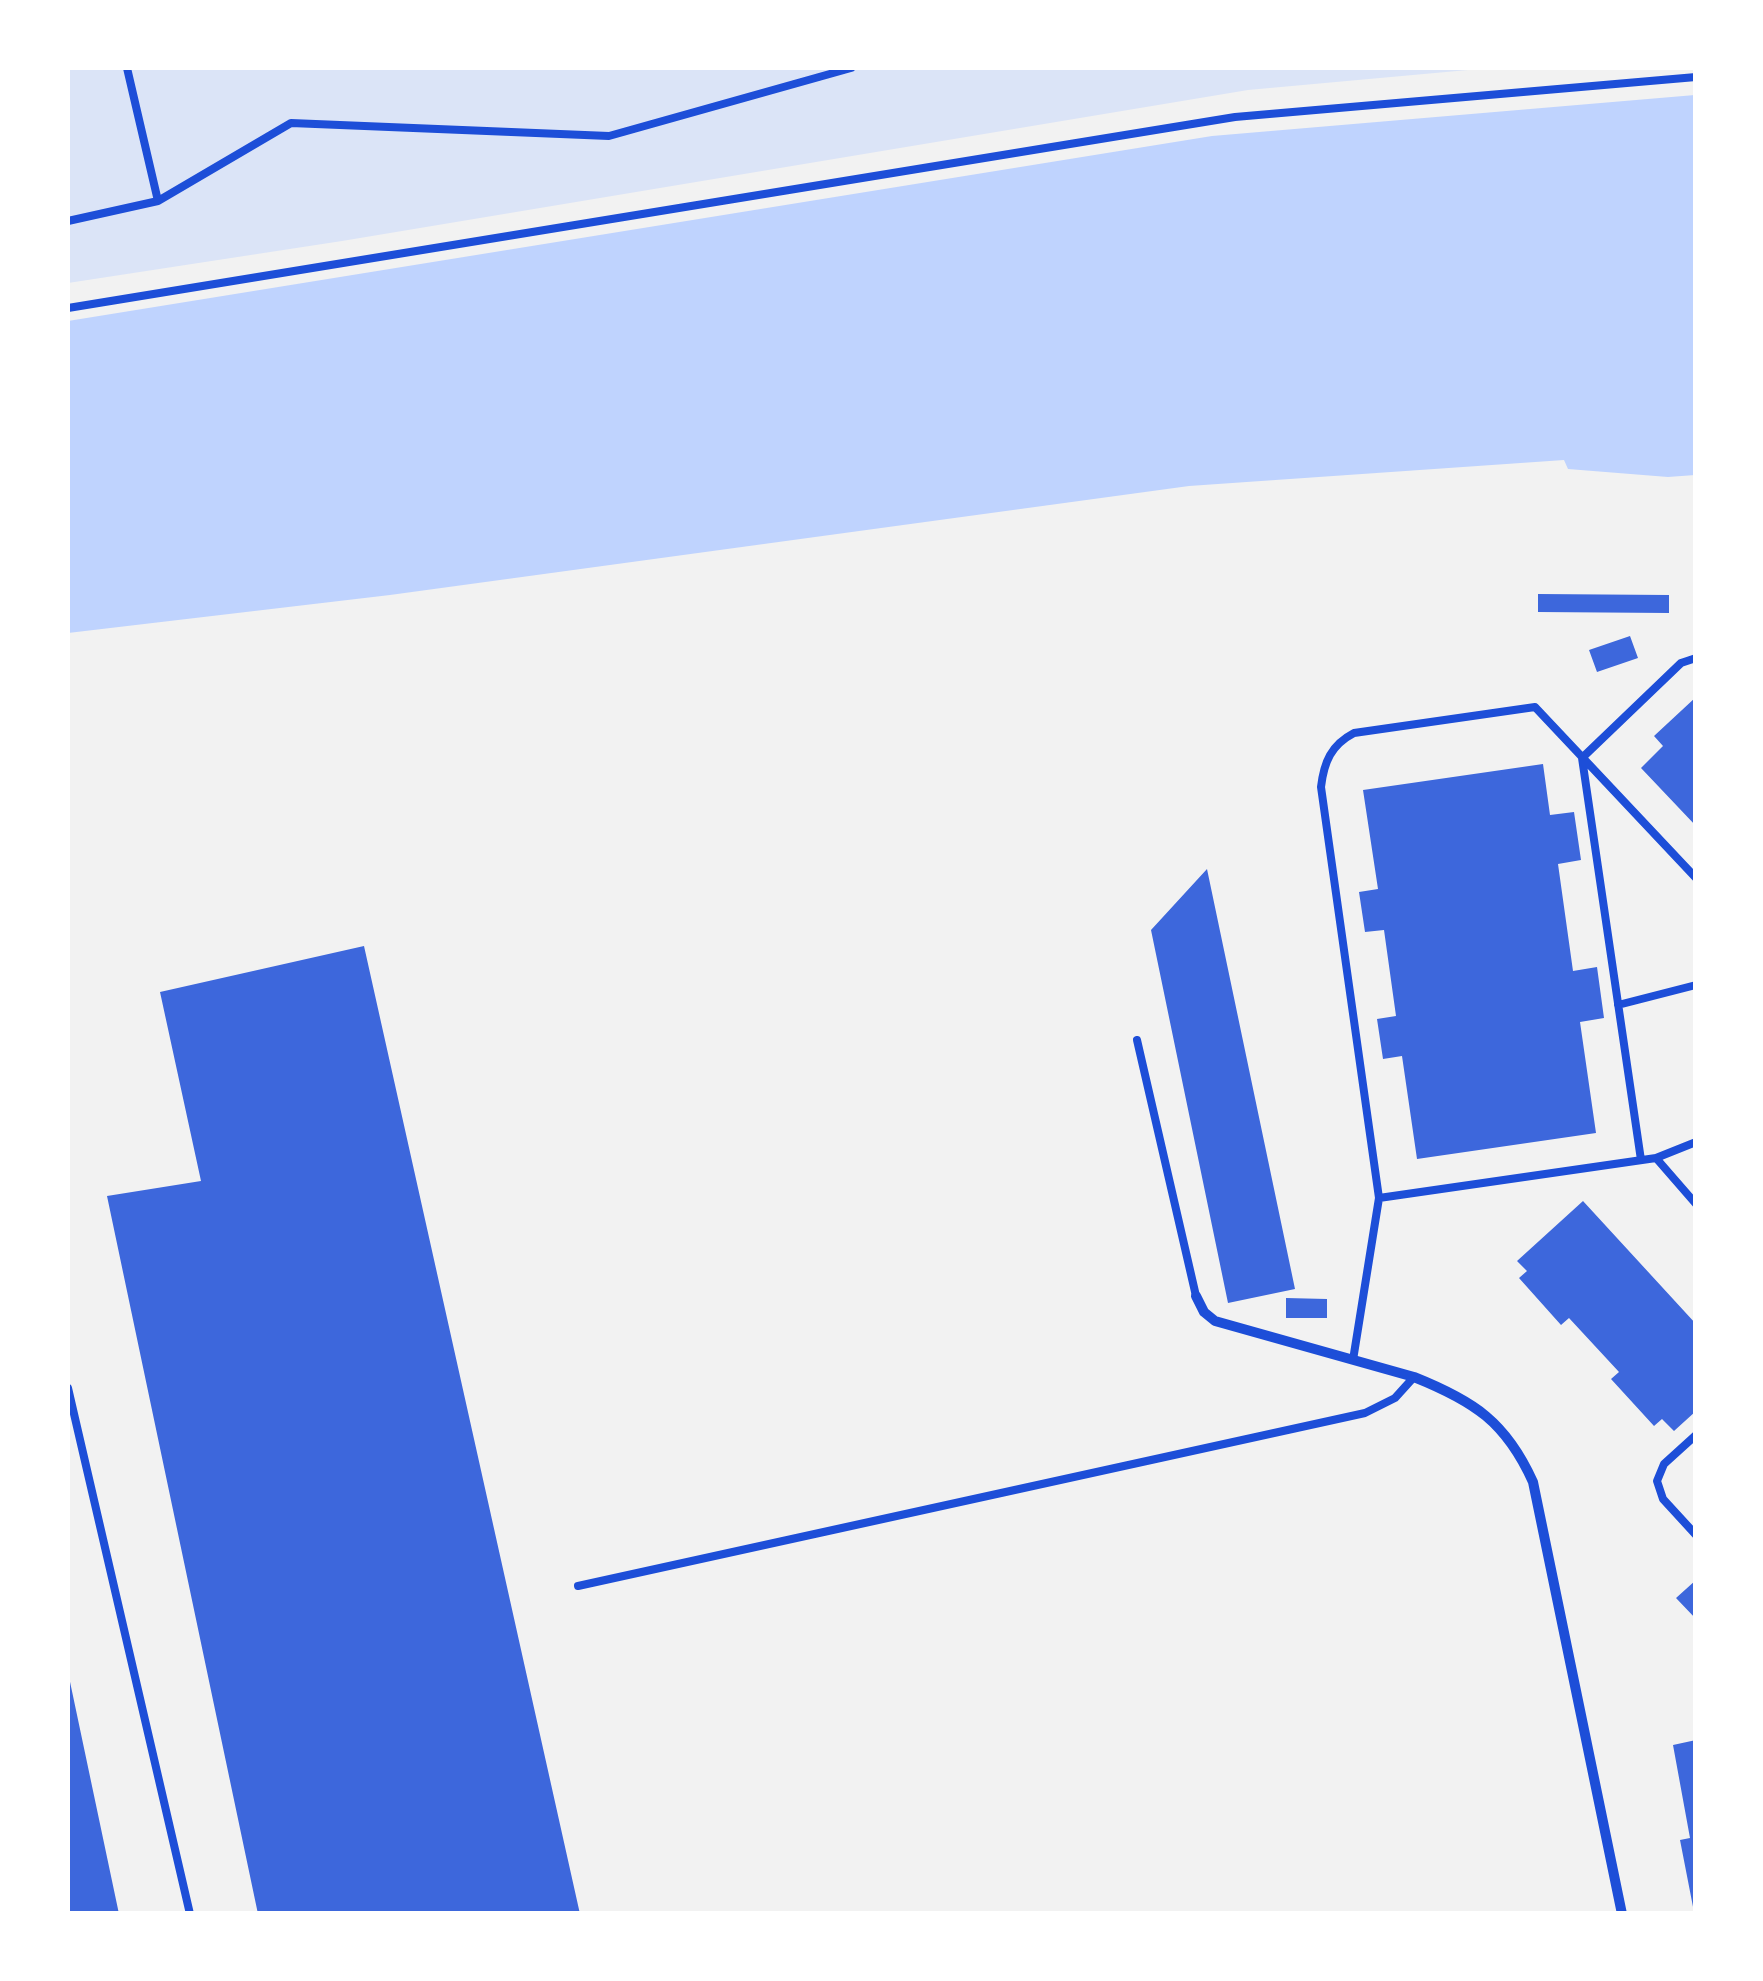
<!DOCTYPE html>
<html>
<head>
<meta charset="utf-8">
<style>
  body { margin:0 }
  #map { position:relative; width:1763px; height:1981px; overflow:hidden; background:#f2f2f2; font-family:Raleway,sans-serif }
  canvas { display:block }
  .frame { position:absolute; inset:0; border:70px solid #fff; pointer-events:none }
</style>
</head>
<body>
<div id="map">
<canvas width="1763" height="1981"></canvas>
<div class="frame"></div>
</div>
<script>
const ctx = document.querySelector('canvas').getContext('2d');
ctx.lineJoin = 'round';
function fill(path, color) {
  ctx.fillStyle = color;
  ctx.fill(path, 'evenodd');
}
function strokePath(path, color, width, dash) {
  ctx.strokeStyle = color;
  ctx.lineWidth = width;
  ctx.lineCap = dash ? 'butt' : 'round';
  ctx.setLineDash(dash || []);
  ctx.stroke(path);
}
fill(new Path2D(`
  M68 68H1490L1248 90 342 241 68 283Z`), '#dbe4f7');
fill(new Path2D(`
  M1695 95V475L1668 477 1568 469 1564 460 1189 486 390 595 68 633V321L1212 136Z`), '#bfd3fe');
fill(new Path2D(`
  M1538 594 1669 595V613L1538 612Z
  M1630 636 1638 658 1597 672 1589 650Z
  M1696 697V826L1641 768 1663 746 1654 736Z
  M1543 764 1550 815 1574 812 1581 860 1558 864 1573 971 1597 967 1604 1018 1580 1022 1596 1133 1417 1159 1402 1056 1383 1059 1377 1019 1396 1016 1384 930 1365 932 1359 892 1378 889 1363 790Z
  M1207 869 1295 1289 1228 1303 1151 930Z
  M364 946 580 1914H258L107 1196 201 1181 160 992Z
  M1583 1201 1696 1324V1411L1674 1431 1662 1419 1654 1426 1611 1379 1619 1372 1569 1318 1561 1325 1519 1278 1527 1271 1517 1261Z
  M1286 1298 1327 1299V1318H1286Z
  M1696 1580V1619L1676 1598Z
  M68 1677H69L119 1914H68Z
  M1696 1740V1912H1694L1680 1840 1690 1838 1673 1745Z`), '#3d67dc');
strokePath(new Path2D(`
  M127 68 158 201
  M68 221 158 201 291 123 609 136 851 68
  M68 308 1235 117 1696 77
  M1618 1005 1696 985
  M1137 1040 1196 1296
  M1656 1158 1696 1204
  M1641 1160 1582 758 1681 663 1696 658
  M1379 1198 1321 787C1324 762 1331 745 1354 733L1535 707 1696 878
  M1353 1360 1379 1198 1656 1158 1696 1142
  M68 1388 190 1914
  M1696 1435 1664 1464 1657 1481 1663 1499 1696 1535
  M578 1586 1365 1413 1395 1398 1414 1377`), '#1d4ed8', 8);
strokePath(new Path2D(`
  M1196 1296 1204 1312 1215 1321 1414 1377C1474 1401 1506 1422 1533 1482L1622 1914`), '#1d4ed8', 10);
</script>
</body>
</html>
